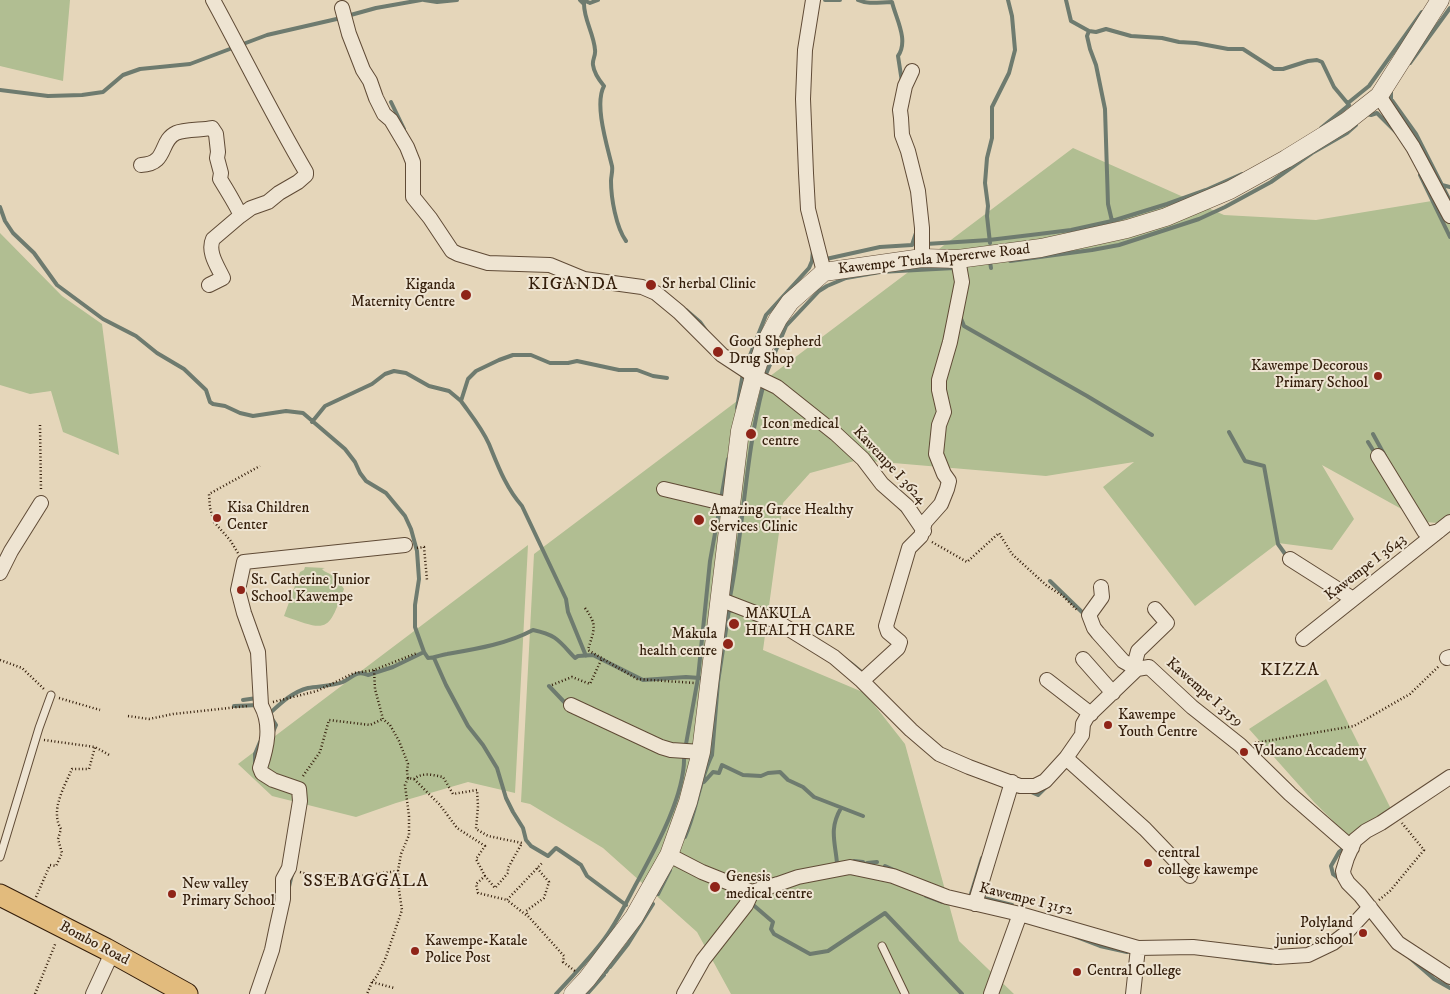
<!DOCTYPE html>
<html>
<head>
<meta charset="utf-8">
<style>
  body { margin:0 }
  canvas { display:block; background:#e5d6ba }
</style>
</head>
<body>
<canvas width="1450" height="994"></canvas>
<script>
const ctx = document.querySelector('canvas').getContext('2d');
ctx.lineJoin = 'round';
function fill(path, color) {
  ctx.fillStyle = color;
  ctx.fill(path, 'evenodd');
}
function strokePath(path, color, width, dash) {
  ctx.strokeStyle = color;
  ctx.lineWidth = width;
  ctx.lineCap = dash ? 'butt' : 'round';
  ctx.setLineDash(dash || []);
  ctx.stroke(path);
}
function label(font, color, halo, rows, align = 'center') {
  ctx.font = font + ' "IM FELL DW Pica",serif';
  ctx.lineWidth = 4;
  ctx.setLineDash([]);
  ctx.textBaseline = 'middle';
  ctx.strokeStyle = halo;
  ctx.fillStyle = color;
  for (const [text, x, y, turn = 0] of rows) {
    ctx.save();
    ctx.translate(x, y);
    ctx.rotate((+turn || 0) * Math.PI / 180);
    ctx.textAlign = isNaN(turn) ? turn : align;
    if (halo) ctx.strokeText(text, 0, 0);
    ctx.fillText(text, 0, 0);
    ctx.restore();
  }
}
fill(new Path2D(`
  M0 0H70L63 81 0 66Z
  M1073 148 1224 215 1316 220 1450 198V524L1425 522 1322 465 1354 519 1332 550 1278 543 1195 606 1103 487 1134 462 1046 476 858 460 810 473 783 503 763 650 865 693 905 744 959 941 1014 994H731L697 932 603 848 530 804 521 802 534 554Z
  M0 233 62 296 102 324 119 455 63 432 51 391 30 394 0 385Z
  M528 545 515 793 468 782 396 803 356 817 272 796 238 764Z
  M305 567 325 568 322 569 324 571 336 577 344 589C328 632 328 632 284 616L300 572 304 570Z
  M1326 679 1391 809 1348 836 1314 802 1249 729Z`), '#b1be92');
strokePath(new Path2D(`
  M424 0 437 2 457 0
  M580 0 584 4C584 20 594 34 595 50 596 55 592 60 593 65 594 73 599 80 604 86 594 104 607 145 612 166 613 171 611 176 611 181 611 198 616 227 626 241
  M583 0 590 3 598 0
  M825 0H840
  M858 0C869 5 880 2 892 2 896 19 909 40 898 56L902 82
  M1066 0 1071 21 1089 31 1096 32 1106 29 1131 36 1162 38 1179 42 1196 43 1228 49H1243L1274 69H1283L1308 61 1317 60 1322 62 1334 87 1349 105 1321 128
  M347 16 376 8 421 0
  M1089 31 1087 36 1090 49 1096 65 1105 109 1108 204 1112 221
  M1410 63 1450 8
  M1391 89V99L1416 134 1450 201
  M0 90 48 96 82 95 103 92 123 75 140 69 190 64 267 35 341 18
  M391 102 404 129
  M1348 103 1369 86 1422 12
  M1367 114 1371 115 1377 113 1396 132
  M1420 175 1450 237
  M1442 185 1450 187
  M0 207 5 221 13 233 34 253 57 285 103 319 136 336 157 353 184 369 206 390 210 402 213 404 225 406 240 413 253 416 286 411 303 413 345 449 355 462 360 473 366 481 386 493 405 516 411 529 417 551 419 579 415 605V627L424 652
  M926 242V244L989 240 1039 234 1071 230 1112 221 1167 204 1206 190 1242 174
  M990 243 987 216 988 206 985 183 987 158 992 138V107L1009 73 1015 50 1012 16 1008 0
  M825 258 826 259 880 247 912 245 916 233
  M1010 261 1092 250 1119 245 1199 219 1225 207 1271 182 1312 153 1347 133 1356 125
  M990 262 991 268
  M954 268C958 286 958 306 952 324 947 342 937 360 936 379 935 393 940 407 939 421 938 430 931 440 931 446 930 458 941 471 947 480L939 505 922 521 912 508 880 478 871 464 825 422 814 415 810 408 764 379 786 326 819 291 827 286 846 278 880 272Z
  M686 310 700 322 707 332
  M960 316 964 326 1087 396 1152 435
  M743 361 747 363 766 315 809 268 812 261 813 250
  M763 387 773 388 780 392 804 409 809 416 824 427 868 470 877 483 920 529 901 558V568L892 593 893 601 885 627 886 633 898 643 883 660 865 675C826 640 777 619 730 597 744 528 745 456 763 387Z
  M461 401C471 415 482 428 489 444 498 466 506 488 522 506L566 599 568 612 586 656
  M737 408 743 373
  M312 422 325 406 372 384 385 374 394 371 406 373 429 386 449 391 461 401 468 379 476 371 499 360 513 355H531L550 363H568L577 361 619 370H637L653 376 667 378
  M1229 432 1245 461 1264 466 1278 544 1288 558
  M1373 434 1385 456
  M1368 442 1376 455
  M721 499 728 459
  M1050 581 1085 615
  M434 658 446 685 468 726 483 745 497 768 506 798 513 812 523 828 526 840 531 846 548 856 556 848 581 865 587 876 626 905
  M549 686 568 706
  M243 700 257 698
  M234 706 259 705
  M268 715C280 704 292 692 308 688 319 686 333 686 343 682 353 677 357 670 368 675L393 667 424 652 428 658C435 658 440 655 447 654 476 649 507 644 533 630 557 635 559 641 575 658L578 656 593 655 643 680 686 677 700 678
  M271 717 276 725 273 732
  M255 766V754L260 742
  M704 782 713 772 719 773 722 765 743 775 761 776 768 773 780 772 788 780 803 787 814 797 863 816
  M1029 791 1038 795 1047 786
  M685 837C697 810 699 781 712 755L718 682 729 610 734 611
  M854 861 863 862
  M837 863C835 841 829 829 841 808
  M867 863 877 862
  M885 866 896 871
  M1340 879 1333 874 1331 866 1339 852 1345 847 1344 846
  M288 891 292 874
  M658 894 670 870
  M983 895 984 898 1012 905
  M926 896 942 902
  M970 897 982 858
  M751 903 773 922 771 929 774 934 810 954 828 951 885 913 962 994
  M1074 936 1100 946 1127 952
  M1233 958 1271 963
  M1410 958 1434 979 1450 988
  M610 967 628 944 653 904
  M606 972 608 969
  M556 994C572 977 588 960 602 942 615 926 625 905 635 886 654 851 686 795 684 755L698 678 710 561 720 506
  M587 994 604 975`), '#6e7b6f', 4);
const service = new Path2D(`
  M0 857 39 728 51 695
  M882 946 905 994`);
const minor = new Path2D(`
  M813 0 805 50 803 99 806 173 808 209 824 272
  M342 8 349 34 363 70 370 81 376 98 384 114 391 120 407 147 413 162V197L430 218 452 251 458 254 488 263 550 265 584 279 642 287 656 293 679 312 722 355 754 376 777 387 836 434 863 459 882 484 907 506 924 531
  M912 71 905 86 900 110 901 118 902 135 908 151 918 191 922 228V258
  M1379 96 1413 147 1450 216
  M141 165C168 164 159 141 176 133 184 129 203 130 212 128L216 134 218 152 217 158 221 173 220 179C223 184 240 211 240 216
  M209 285 223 278C218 267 207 252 213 239L240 216 251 208 268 202 279 193 298 182 306 175V172C273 116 244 57 213 0
  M1378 456 1424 531 1427 534 1439 531
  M664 489 731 505
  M1290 559 1353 599
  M0 573 11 551 41 503
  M1101 587 1102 597 1089 615 1094 628 1098 633 1123 661 1137 669
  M719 599 776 621 834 657 862 681 911 730 939 754 969 767 1020 786H1035L1045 781 1066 758 1082 735 1083 724 1087 717 1137 669 1149 667 1192 707 1240 745 1290 794 1352 848
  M1303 639 1450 522
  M1447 658 1450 657
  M1083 659 1113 693
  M1134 666 1138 651 1167 623 1155 609
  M1047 680 1091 714
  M862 681 898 648 900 642 888 632 886 626 909 548 921 536 925 522 941 504 947 489 949 481 944 474 936 454 939 425 944 412 939 390V380L950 342 962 282 958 259
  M571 705 661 747 671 750 701 752
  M1066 758 1145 829 1190 876
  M1450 777 1381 823 1366 831 1355 840 1347 858 1343 871 1344 876 1348 883 1360 895 1398 943 1450 977
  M669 855 702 872 752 892 778 884 798 877 850 867 893 876 947 897 1020 914 1138 948 1193 947 1277 957 1308 955 1333 943 1345 934 1370 907
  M975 904 1012 782
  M93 994 112 953
  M257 994 272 950 277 926 283 899V879L289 868 300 801 299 789 273 780 262 773 260 768C267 747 272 725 261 705L258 652 244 613 238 590 244 562 405 545
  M684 994 703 960 746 905 752 892
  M991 994 1020 914
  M1133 994 1138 948`);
const tertiary = new Path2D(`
  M573 994 587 979 634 917 669 855 688 802 701 752 740 431 754 376 764 346 778 319 790 302 824 272 922 258 958 259 1041 248 1127 229 1166 217 1230 190 1286 159 1346 122 1379 96 1440 0`);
const primary = new Path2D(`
  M0 895 106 949 187 994`);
strokePath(service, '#604b36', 9);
strokePath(minor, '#604b36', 16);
strokePath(tertiary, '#604b36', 19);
strokePath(primary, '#331d0a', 23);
strokePath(new Path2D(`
  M40 425 41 491
  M932 542 967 562 999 533 1012 554 1046 585 1063 596 1077 610
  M417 548 424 547 427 580
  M238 553 230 540 214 522 210 508 209 494 260 466
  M585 608C598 626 594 629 588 650L637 679 695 683
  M0 660 22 668 45 690
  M374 670 375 689 383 719 390 725 399 741 408 764 407 771 408 778
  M552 685 572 677 590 684 602 658
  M59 698 100 710
  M273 702 317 691 354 673 374 670 417 653
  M128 716 149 719 173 714 248 706
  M44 740 95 747 111 756
  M1255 743 1354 726 1410 694 1439 666
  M303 776 320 752 329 720 370 725 383 719
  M414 779 440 805 457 828 485 846 476 859 485 876
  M537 868 549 882 544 898 526 911 528 916 564 956 563 962 575 971
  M398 871 401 854 409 835V816L405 785 408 778 414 779C422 772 433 775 443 777L453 794 477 790 478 806 476 829 488 836 522 843 508 868V873L495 888 485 876 476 884 478 893 507 900
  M300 872C333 883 365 875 398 871L399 890 402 910 386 957 377 976 372 982 367 994
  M36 897 50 865 56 866 62 853 58 839 61 829C50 811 64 787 72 769H89L95 747
  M1379 900 1390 891 1424 850 1402 823
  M526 915 507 900 543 862
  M372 982 394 988
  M35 994 56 942`), '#331d0a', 2.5, [1, 2.5]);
strokePath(service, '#eee4d2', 7);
strokePath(minor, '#eee4d2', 14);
strokePath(tertiary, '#eee4d2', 18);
strokePath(primary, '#e2bb7d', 21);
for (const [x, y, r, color] of [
  [651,285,6,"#8f2418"],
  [466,295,6,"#8f2418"],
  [718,352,6,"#8f2418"],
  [1378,376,5,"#8f2418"],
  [751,434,6,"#8f2418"],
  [217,518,5,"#8f2418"],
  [699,520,6,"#8f2418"],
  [241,590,5,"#8f2418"],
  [734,624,6,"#8f2418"],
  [728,644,6,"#8f2418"],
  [1108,725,5,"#8f2418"],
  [1244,752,5,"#8f2418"],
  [1148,863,5,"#8f2418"],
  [715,887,6,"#8f2418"],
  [172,894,5,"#8f2418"],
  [1363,933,5,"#8f2418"],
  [415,951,5,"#8f2418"],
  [1077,972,5,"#8f2418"]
]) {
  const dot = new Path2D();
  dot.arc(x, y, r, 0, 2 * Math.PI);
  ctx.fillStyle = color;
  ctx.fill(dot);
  strokePath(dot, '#eee4d2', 2);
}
label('15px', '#331d0a', '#eee4d2', [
  ["Kawempe Ttula Mpererwe Road",934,260,-6],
  ["Kawempe I 3624",889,466,47],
  ["Kawempe I 3643",1366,568,-38],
  ["Kawempe I 3159",1204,693,41],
  ["Kawempe I 3152",1026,900,14],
  ["Bombo Road",94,944,28]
]);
label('15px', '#331d0a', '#eee4d2', [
  ["Sr herbal Clinic",662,285],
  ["Kiganda",455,286,"right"],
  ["Maternity Centre",455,303,"right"],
  ["Good Shepherd",729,343],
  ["Drug Shop",729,360],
  ["Kawempe Decorous",1368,367,"right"],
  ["Primary School",1368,384,"right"],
  ["Icon medical",762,425],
  ["centre",762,442],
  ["Kisa Children",227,509],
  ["Center",227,526],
  ["Amazing Grace Healthy",710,511],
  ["Services Clinic",710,528],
  ["St. Catherine Junior",251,581],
  ["School Kawempe",251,598],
  ["MAKULA",745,615],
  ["HEALTH CARE",745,632],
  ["Makula",717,635,"right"],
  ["health centre",717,652,"right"],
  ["Kawempe",1118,716],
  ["Youth Centre",1118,733],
  ["Volcano Accademy",1254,752],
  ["central",1158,854],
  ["college kawempe",1158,871],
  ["Genesis",726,878],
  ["medical centre",726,895],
  ["New valley",182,885],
  ["Primary School",182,902],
  ["Polyland",1353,924,"right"],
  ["junior school",1353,941,"right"],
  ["Kawempe-Katale",425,942],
  ["Police Post",425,959],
  ["Central College",1087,972]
], 'left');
ctx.letterSpacing = '1px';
label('18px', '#331d0a', '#eee4d2', [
  ["KIGANDA",573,285],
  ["KIZZA",1290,671],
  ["SSEBAGGALA",366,882]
]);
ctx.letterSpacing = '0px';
</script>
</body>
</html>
